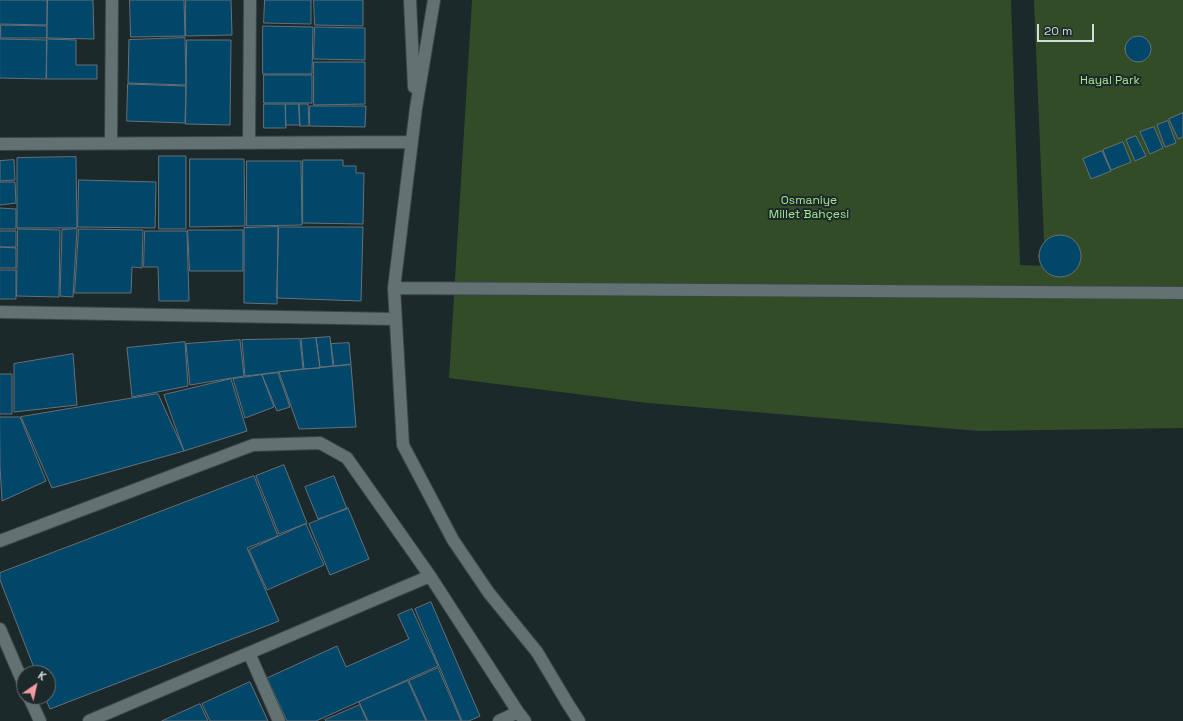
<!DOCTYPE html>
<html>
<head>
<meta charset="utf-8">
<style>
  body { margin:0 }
  #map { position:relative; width:1183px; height:721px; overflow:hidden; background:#1c292a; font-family:"Space Grotesk",sans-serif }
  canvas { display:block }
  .north { position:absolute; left:16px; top:665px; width:40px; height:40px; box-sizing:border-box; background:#1c292a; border:1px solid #667172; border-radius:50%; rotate:34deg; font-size:11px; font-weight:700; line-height:16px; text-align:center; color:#d4dddd }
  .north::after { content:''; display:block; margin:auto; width:14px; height:18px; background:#f49aa3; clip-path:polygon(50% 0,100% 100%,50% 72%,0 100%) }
  .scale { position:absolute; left:1037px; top:24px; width:57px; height:18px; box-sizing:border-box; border:2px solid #d4dddd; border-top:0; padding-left:5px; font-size:12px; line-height:14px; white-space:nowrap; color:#d4dddd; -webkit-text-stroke:3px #1c292a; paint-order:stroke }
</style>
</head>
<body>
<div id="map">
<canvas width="1183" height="721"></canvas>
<div class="north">K</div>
<div class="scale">20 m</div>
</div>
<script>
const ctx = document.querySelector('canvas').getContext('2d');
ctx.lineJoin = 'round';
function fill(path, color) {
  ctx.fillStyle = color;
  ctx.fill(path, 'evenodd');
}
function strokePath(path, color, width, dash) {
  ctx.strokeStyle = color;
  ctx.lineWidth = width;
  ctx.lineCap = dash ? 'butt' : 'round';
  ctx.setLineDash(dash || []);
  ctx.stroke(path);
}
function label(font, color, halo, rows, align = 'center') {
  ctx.font = font + ' "Space Grotesk",sans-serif';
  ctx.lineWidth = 4;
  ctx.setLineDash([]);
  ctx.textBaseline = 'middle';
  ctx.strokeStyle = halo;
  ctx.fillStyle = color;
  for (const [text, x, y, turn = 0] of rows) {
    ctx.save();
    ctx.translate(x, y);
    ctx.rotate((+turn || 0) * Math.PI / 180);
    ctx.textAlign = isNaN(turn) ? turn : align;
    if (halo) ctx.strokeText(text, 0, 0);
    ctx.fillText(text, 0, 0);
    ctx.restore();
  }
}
fill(new Path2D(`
  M472 0H1011L1020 265 1045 266 1034 0H1183V428L979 431 648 403 449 378Z`), '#334c28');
const building = new Path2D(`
  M0 0H47V25L0 24Z
  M48 0H93L94 39 47 38Z
  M130 0H184L185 36 131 37Z
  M186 0H231L232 35 186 36Z
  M265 0H311V24L264 23Z
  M314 0H363V26L315 25Z
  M1 25 47 26V38H1Z
  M263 26 313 27 312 74H263Z
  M315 27 365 28V60L314 59Z
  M1125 49a13 13 0 1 1 26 0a13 13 0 1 1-26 0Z
  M185 38 186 85 128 83 129 40Z
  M0 39 47 40 46 79 0 78Z
  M47 39 76 40V65H97V79H47Z
  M187 40H231L230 125 186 124Z
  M314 62H365V104L314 105Z
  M264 75H312V103H264Z
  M128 84 186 86 185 123 127 121Z
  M264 104H285L286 128H264Z
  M286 104H299L300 125H286Z
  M299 104H308L309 126H300Z
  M310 106H366L365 127 310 126Z
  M1183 113V137L1178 139 1169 119Z
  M1168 121 1176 143 1165 147 1157 125Z
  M1154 127 1163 148 1150 154 1140 132Z
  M1136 136 1146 156 1135 161 1126 140Z
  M1123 142 1131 162 1111 170 1103 150Z
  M1102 151 1111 171 1091 179 1083 159Z
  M159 156H186V229H159Z
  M76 157 77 228H17V158Z
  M190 159H244L245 226 190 227Z
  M14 160 15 180 0 181V161Z
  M303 160H343V166H356V173H364L363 224 303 223Z
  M247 161H301L302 225 247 226Z
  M79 180 156 182 155 228 78 227Z
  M0 182H15L16 203 0 205Z
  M0 208 16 209V229H0Z
  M278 227 277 304 244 303V228Z
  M279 227H363L361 301 277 298Z
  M18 229 60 230 59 297 17 296Z
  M77 229 73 297 60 296 62 230Z
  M79 229 143 230 142 268 132 267 131 293H75Z
  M188 230H243V271H190Z
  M0 231H16V247H0Z
  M145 231H187L189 301H159L158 267H144Z
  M1039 256a21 21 0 1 1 42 0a21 21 0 1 1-42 0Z
  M0 247 16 248V268H0Z
  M0 270H16V299H0Z
  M330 337 333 366 320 367 316 338Z
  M316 338 320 368 304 369 301 339Z
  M300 339 303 369 245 376 242 340Z
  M240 340 244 376 190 385 186 344Z
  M185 342 188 386 132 397 127 348Z
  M349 343 351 364 334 366 331 344Z
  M73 354 77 405 14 412V364Z
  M351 365 356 427 299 429 279 372Z
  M278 373 290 407 277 411 262 375Z
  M0 374H12V414H0Z
  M262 375 274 407 245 418 233 379Z
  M231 379 247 431 184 451 164 395Z
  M158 394 184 451 52 488 21 417Z
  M0 417H20L46 481 2 501 0 466Z
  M284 465 307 523 279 534 256 476Z
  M254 476 278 536 247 548 279 621 50 709 45 697H48V673H36L0 580V573Z
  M334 476 347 509 318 519 305 487Z
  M348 508 369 559 330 575 309 524Z
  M306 524 324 565 267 590 249 550Z
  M431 602 480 716 469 721H462L415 609Z
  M412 609 438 666 316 721H287L267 678 337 646 346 667 409 639 398 615Z
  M438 668 461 721H427L409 681Z
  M408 681 426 721H368L359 702Z
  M250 682 268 721H210L202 704Z
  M200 704 208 721H162Z
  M360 705 367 721H326L325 720Z`);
fill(building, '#00476a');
strokePath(building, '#667179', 1);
const minor = new Path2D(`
  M410 0 414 87
  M434 0 416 108 394 288 403 445 453 540 489 593 537 652 568 704 579 721
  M111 143 112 0
  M249 143 250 0
  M0 144 412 142
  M394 288 1183 293
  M0 312 395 319
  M0 541 253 445 320 443 347 458 430 576 518 712 525 721
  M0 629 24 685
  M249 653 279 721
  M29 697 40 721
  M89 721 430 576
  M499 721 518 712`);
strokePath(minor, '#3c4648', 14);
strokePath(minor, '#627172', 12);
label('12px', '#a7e88d', '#1c292a', [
  ["Hayal Park",1110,81],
  ["Osmaniye",809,201],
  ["Millet Bahçesi",809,215]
]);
</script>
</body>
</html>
